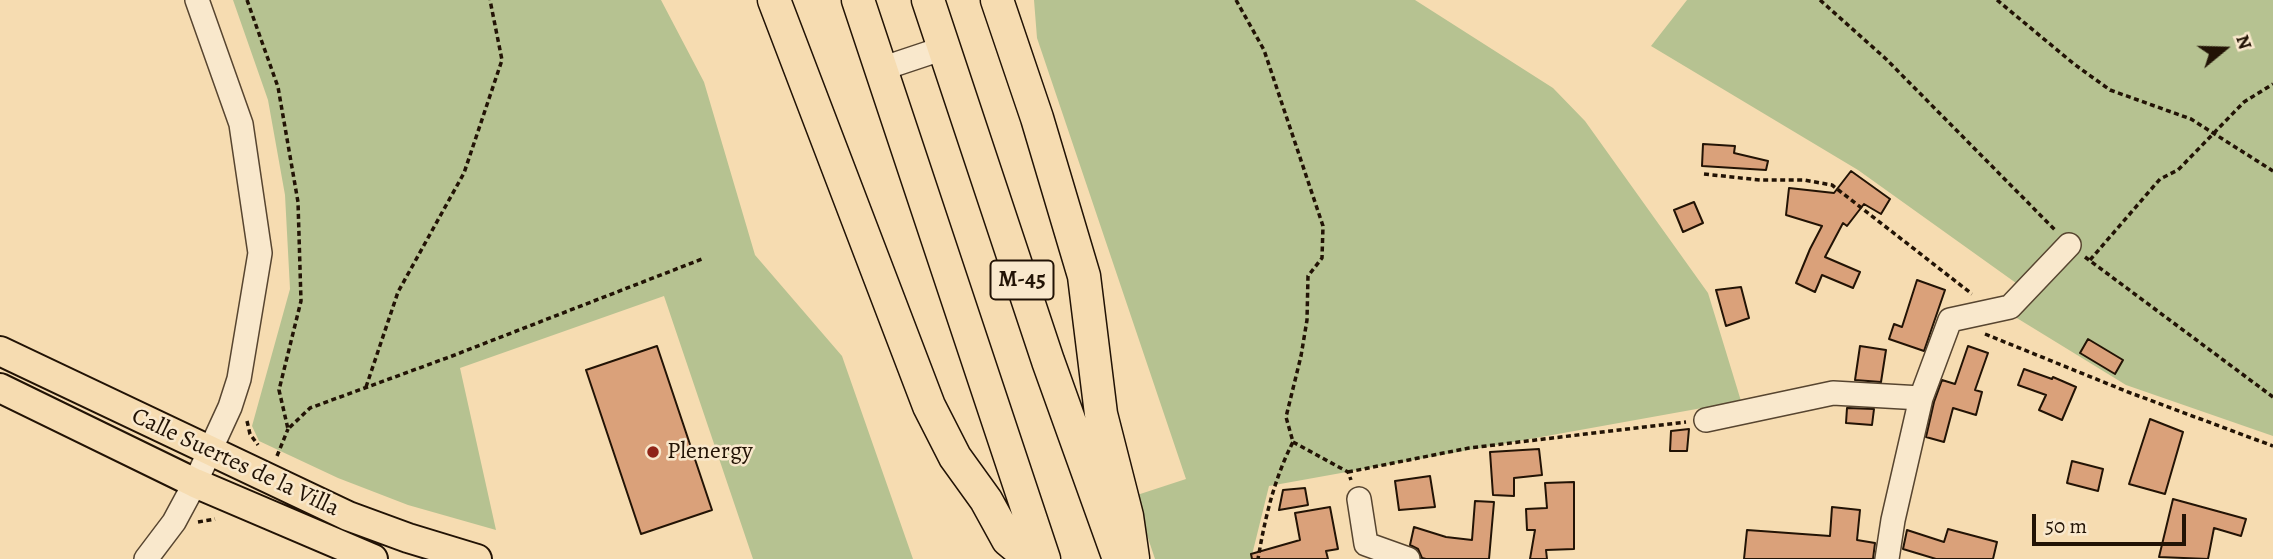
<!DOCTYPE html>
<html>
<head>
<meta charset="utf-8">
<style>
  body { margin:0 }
  #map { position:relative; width:2273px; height:559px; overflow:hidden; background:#f6dcb1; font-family:Alegreya,serif }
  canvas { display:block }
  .north { position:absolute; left:2189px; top:14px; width:70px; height:70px; -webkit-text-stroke:5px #f9e8cc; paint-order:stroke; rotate:71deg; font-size:19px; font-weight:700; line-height:28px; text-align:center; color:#221305 }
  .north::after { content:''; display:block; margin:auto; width:24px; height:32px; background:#221305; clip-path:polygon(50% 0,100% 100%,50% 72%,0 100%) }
  .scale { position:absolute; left:2032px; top:514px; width:154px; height:32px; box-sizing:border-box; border:4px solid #221305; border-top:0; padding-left:9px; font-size:21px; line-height:24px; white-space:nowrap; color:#221305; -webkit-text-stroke:5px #f9e8cc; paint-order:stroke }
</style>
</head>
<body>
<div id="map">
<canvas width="2273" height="559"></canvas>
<div class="north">N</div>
<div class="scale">50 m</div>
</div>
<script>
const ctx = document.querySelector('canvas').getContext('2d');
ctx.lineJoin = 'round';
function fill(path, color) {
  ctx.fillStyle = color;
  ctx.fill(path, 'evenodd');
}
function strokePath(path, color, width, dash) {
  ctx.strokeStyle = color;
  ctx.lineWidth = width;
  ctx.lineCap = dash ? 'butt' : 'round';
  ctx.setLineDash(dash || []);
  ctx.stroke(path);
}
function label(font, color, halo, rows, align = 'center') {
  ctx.font = font + ' Alegreya,serif';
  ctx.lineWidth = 5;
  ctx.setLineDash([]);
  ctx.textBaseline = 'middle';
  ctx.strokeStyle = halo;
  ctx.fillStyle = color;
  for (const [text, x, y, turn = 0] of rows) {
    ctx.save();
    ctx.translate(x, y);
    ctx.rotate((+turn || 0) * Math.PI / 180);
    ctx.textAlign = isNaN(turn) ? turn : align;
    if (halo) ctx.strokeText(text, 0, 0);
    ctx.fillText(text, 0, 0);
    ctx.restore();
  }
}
fill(new Path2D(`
  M233 0H661L704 82 755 255 842 356 913 559H753L664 296 460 368 496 530 408 505 338 478 259 441 252 426 290 289 285 195 268 100Z
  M1034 0H1415L1553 88 1585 121 1708 293 1741 401 1269 486 1251 559H1155L1134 496 1186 479 1037 38Z
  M1687 0H2273V436L2126 385 2007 312 2016 283 1858 170 1651 46Z`), '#b6c291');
const building = new Path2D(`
  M1703 144 1735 146 1734 153 1768 161 1766 170 1702 166Z
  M1851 171 1890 199 1881 214 1864 204 1847 226 1843 223 1825 257 1860 272 1853 288 1822 275 1815 292 1796 283 1810 249 1822 226 1786 215 1789 188 1834 193Z
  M1694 202 1703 223 1683 232 1674 210Z
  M1917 280 1945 290 1924 351 1889 339 1894 324 1902 327Z
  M1741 287 1749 318 1726 326 1716 290Z
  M2088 339 2123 360 2115 374 2080 353Z
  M657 346 712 510 641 534 586 370Z
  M1860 346 1886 350 1881 382 1855 380Z
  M1968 346 1988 353 1975 390 1982 392 1976 415 1953 408 1944 442 1926 437 1934 402 1942 380 1955 384Z
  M2024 369 2052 379 2053 377 2076 387 2062 420 2039 410 2046 395 2018 385Z
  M1847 408 1874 409 1872 425 1846 423Z
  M2150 419 2183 432 2165 494 2129 484Z
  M1689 429 1687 451H1670L1671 431Z
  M1539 449 1542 475 1514 478V496L1493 495 1490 452Z
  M2072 461 2103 469 2098 491 2067 483Z
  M1430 476 1435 507 1399 510 1395 481Z
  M1574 482V549L1546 550 1547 559H1530L1535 530H1527L1526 509 1547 508 1545 483Z
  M1305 488 1308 505 1279 510 1283 490Z
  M2173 499 2246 519 2241 536 2214 528 2208 559 2159 557Z
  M1475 501 1494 502 1489 559H1426L1422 558 1418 549 1410 545 1414 527 1446 537 1472 540Z
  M1330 507 1338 549 1326 551 1328 559H1252L1251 554 1300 540 1295 513Z
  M1832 507 1860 510 1857 540 1875 543 1873 559H1744L1747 530 1830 536Z
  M1948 529 1997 542 1993 559H1936L1903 549 1907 530 1944 542Z`);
fill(building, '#daa17a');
strokePath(building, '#221305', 2);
const minor = new Path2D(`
  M881 69 944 48
  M1706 420 1833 393 1921 398
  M1359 499 1366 544 1408 559
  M146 559 174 522 195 483 230 407 239 379 260 253 241 124 197 0
  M1887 559 1893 520 1921 398 1950 320 2010 307 2069 245`);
const major = new Path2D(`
  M0 351 348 516 408 538 477 559
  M0 388 195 483 373 559`);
const highway = new Path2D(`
  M774 0 929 406 955 457 986 500 1008 540 1031 559
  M858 0 1044 559
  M928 0 1048 361 1119 559
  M997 0 1037 118 1084 276 1101 414 1127 516 1133 558`);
strokePath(minor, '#574530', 26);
strokePath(major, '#221305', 32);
strokePath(highway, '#221305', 35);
strokePath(new Path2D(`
  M247 0 278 87 298 202 301 301 279 390 288 429 310 408 452 356 702 259
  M1236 0 1264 50 1323 226 1322 258 1308 276 1307 320 1301 356 1286 417 1293 442C1274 479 1265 518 1258 559
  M1820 0 1886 59 2056 231
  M1997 0 2074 64 2110 90 2191 119 2273 171
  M1704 174 1760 180H1804L1832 185 1972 294
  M2085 257 2273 397
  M2090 260 2160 179 2178 170 2244 102 2273 84
  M1985 334 2128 392 2273 446
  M366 387 398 292 464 173 502 60 490 0
  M247 421 250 434 258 445
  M1293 442 1348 472 1351 480
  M277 456 288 429
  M1348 472 1469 448 1686 422
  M198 522 215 519`), '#221305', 3.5, [5, 3.5]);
strokePath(minor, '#f9e8cc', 23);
strokePath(major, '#f6dcb1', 28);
strokePath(highway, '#f6dcb1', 32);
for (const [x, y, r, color] of [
  [653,452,7,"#8f2418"]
]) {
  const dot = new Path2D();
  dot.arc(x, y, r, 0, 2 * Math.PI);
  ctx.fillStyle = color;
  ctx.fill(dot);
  strokePath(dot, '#f9e8cc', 2.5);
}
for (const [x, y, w] of [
  [1022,280,63]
]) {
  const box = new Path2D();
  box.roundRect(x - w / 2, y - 19.5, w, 39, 5);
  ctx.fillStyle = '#f9e8cc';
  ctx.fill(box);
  strokePath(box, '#221305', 2);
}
label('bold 23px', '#221305', null, [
  ["M-45",1022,280]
]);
label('24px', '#221305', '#f9e8cc', [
  ["Plenergy",667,452]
], 'left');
label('24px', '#221305', '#f9e8cc', [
  ["Calle Suertes de la Villa",235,463,25]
]);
</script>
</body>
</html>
